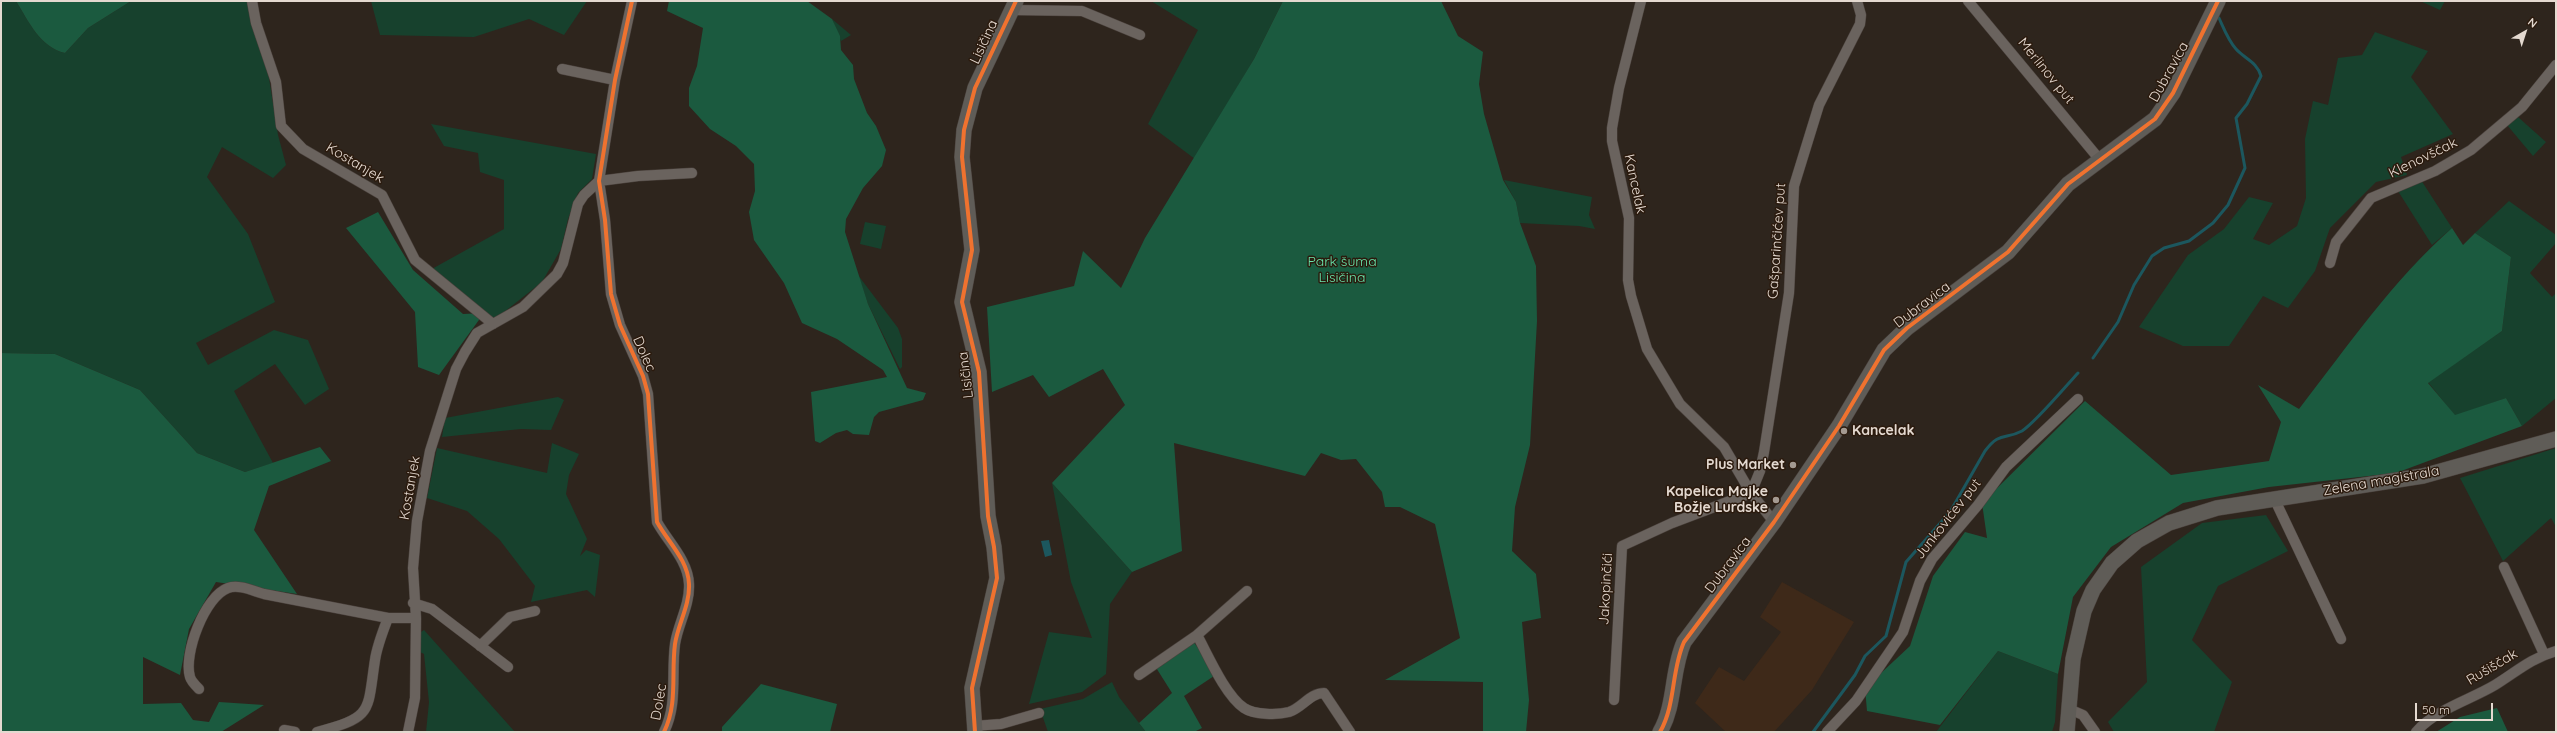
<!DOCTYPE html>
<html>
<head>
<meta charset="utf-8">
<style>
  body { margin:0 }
  #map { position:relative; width:2557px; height:733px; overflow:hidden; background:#2e251d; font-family:Quicksand,sans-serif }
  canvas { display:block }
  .frame { position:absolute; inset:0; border:2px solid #e4d9d0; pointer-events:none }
  .north { position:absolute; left:2505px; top:12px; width:40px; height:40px; -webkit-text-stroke:3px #2b1a0d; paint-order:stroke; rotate:39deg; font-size:11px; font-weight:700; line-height:16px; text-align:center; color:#e4d9d0 }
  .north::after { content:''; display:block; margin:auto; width:14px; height:18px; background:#e4d9d0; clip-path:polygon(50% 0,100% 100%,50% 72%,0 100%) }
  .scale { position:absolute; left:2415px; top:703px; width:78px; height:18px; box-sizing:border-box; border:2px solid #e4d9d0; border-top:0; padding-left:5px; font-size:12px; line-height:14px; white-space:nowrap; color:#e4d9d0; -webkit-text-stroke:3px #2b1a0d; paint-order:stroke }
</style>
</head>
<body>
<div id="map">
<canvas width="2557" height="733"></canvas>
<div class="frame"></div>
<div class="north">N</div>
<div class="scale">50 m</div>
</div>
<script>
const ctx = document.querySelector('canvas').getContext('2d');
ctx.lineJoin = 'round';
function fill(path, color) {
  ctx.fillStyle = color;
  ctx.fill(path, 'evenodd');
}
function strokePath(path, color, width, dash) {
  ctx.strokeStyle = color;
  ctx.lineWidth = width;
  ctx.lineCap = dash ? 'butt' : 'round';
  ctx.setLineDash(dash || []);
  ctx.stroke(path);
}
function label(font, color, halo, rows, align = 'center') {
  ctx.font = font + ' Quicksand,sans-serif';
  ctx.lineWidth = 3;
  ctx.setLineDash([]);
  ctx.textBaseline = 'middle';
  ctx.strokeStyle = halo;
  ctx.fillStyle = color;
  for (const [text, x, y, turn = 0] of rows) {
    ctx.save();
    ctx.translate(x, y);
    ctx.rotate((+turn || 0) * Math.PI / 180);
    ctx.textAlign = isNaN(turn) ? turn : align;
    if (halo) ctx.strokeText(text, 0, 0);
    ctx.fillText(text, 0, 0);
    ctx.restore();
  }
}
fill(new Path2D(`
  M1782 582 1854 622 1812 690 1774 732H1726L1695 703 1719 667 1744 681 1781 632 1760 617Z`), '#3e2919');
fill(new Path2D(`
  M1 1H16C29 22 40 47 65 53L88 28 131 1H247L269 78 278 135 286 165 273 178 222 147 207 177 248 234 275 302 196 343 208 365 274 330 308 340 329 389 305 405 275 364 234 391 273 463 245 472 197 453 140 390 55 354 1 353Z
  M371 1H587L564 35 529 19 474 37 380 35Z
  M1151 1H1283L1254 59 1195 159 1148 124 1198 30Z
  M2420 1H2445L2440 10Z
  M832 19 851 35 841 41Z
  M2375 32 2428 51 2411 77 2453 134 2401 157 2407 175 2376 182 2330 228 2315 271 2288 308 2263 296 2229 346H2183L2139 327 2188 255 2224 229 2249 197 2273 203 2253 239 2269 245 2297 226 2306 198 2305 139 2313 101 2328 105 2338 58 2362 55Z
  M2518 117 2546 142 2533 156 2507 125Z
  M431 124 596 154 592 179 578 193 568 219 561 249 542 282 494 320 430 270 504 229V180L480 172 478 153 444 146Z
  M1504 180 1592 197 1589 215 1595 229 1579 226 1520 223 1516 202Z
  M2421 180 2452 228 2432 245 2398 191Z
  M2509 201 2556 235V243L2530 273 2552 297 2556 293V398L2522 426 2506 398 2455 416 2428 382 2502 331 2511 257 2475 233Z
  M865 222 886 226 881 249 860 244Z
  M858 275 898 328 902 339V367L900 369 868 304Z
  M558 397 564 400 551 430 521 429 442 437 445 418Z
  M552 443 579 454 569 475 566 494 587 539 580 556 586 550 600 555 595 597 587 590 531 602 535 586 499 539 467 511 427 498 437 448 547 473Z
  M2556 448V527L2551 518 2503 561 2460 478Z
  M1052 483 1132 572 1110 604 1106 674 1082 692 1029 704 1049 632 1092 638 1071 582Z
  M2266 515 2288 551 2218 586 2192 640 2232 682 2214 732H2114L2108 722 2147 682 2141 567 2202 523Z
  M424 630 515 732H426L429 702 424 654 420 652 421 632Z
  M1998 651 2058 674 2055 722 2052 732H1936Z
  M1112 682 1119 697 1146 732H1048L1040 709 1083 699Z`), '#17412d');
fill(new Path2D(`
  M16 1H131L88 28 65 53C40 47 29 22 16 1Z
  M669 1H807L832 19 840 36 841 50 853 65 854 79 867 113 876 126 886 150 882 166 863 188 846 219 845 232 868 304 907 388 926 393 923 400 879 412 874 417 869 435 853 434 847 430 836 433 820 443 815 441 811 392 887 377 883 370 837 339 802 323 784 283 754 240 749 212 755 191 754 164 736 146 710 129 689 106V88L697 66 703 28 667 11Z
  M1283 1H1441L1458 36 1483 52 1479 84 1484 114 1503 180 1516 202 1520 223 1536 266 1537 321 1530 445 1515 507 1512 551 1536 574 1541 618 1522 622 1529 700 1526 732H1483V682L1385 680 1460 638 1435 524 1400 507H1385L1382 492 1356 459 1341 460 1321 453 1305 476 1174 443 1182 551 1132 572 1052 483 1125 405 1103 369 1049 397 1033 375 992 392 987 307 1074 286 1083 251 1121 288 1145 238 1254 59Z
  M378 212 413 270 463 314 484 313 439 375 418 367 415 312 346 228Z
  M2452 228 2463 245 2475 233 2511 257 2502 331 2428 383 2455 415 2506 398 2522 426 2396 473 2269 487 2183 503 2111 547 2073 597 2058 674 1998 651 1940 725 1867 711 1865 688 1910 646 1933 576 1965 532 1987 538 1982 503 2085 401 2171 475 2269 461 2281 422 2258 385 2299 409C2347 347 2393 280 2452 228Z
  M1 353 55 354 140 390 197 453 245 472 320 447 331 461 269 486 254 530 297 594 216 582 189 629 180 675 143 657V704L181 703 193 720 209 722 219 702 264 705 221 732H1Z
  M1190 637 1217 674 1184 696 1202 728 1194 732H1146L1139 723 1172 693 1155 666Z
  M761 684 837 704 830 732H722V727Z
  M2497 708 2508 732H2436L2460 717Z`), '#1b5a3f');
fill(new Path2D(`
  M1049 540 1052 555 1045 557 1041 541Z`), '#1c575e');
strokePath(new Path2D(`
  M2093 358 2118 322 2134 285 2152 256 2164 248 2189 241 2213 223 2228 205 2245 168 2236 118 2247 104 2261 76C2257 62 2245 59 2236 49 2228 40 2224 29 2219 18
  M1813 732 1855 675 1865 656 1886 636 1906 562 1950 512 1985 451C2000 431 2005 440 2022 431 2035 423 2066 386 2078 373`), '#1c575e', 3);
const street = new Path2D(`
  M252 1 256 23 276 82 281 126 303 149 382 195 415 260 493 324
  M632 1 615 80 599 181 605 220 611 294 620 325 643 376 648 394 657 522C668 542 688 560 689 584 690 605 678 624 675 644 671 674 678 704 664 732
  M1641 1 1619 88 1612 128V141L1629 218 1628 280 1631 296 1647 349 1680 404 1724 447 1751 493 1774 522
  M1968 1 2100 160
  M1012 10 1082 11 1140 35
  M562 69 615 80
  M2330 263 2336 242 2371 198 2435 171 2471 150 2522 107 2556 65
  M2274 498 2341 639
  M2504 567 2544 654
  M413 603 432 609 508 667
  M1197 635C1208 655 1225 695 1244 708 1254 715 1278 715 1289 712 1302 708 1310 693 1324 693L1350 732
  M480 646 510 617 535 611
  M1139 675 1197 635 1247 591
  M199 689C196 686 191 681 190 677 183 654 205 596 228 588 239 584 253 591 264 594L388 618H416
  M1614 700 1622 546 1672 523 1751 493 1760 471 1764 452 1789 293 1794 186 1819 105 1860 24 1861 15 1857 1
  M2069 709 2083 715 2095 732
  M974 726 1001 724 1039 713
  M284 730 295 732
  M317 732C374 717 367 712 375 660 377 646 383 631 388 618
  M408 732 415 698 416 618 413 568 417 521 430 451 456 369 465 352 477 333 523 307 557 274 563 263 578 204 584 195 599 181 638 176 692 173
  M1827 732 1856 701 1903 632 1920 581 1932 559 1978 505 2006 467 2078 399
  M2416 732C2436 709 2470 700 2495 685 2516 672 2531 658 2556 651`);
const secondary = new Path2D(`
  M975 732 972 688 997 578 994 547 988 516 979 372 962 302 972 250 962 157 964 130 975 88 1016 1
  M1660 732C1676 704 1671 671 1684 642L1774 522 1839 426 1884 350 1907 328 2008 252 2068 184 2155 119 2173 93 2218 1
  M2067 732 2073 659 2084 611 2093 590 2112 563 2137 541 2169 523 2217 508 2423 476 2556 439`);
strokePath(street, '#4b423d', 11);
strokePath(secondary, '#4b423d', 16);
strokePath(street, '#6a635e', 10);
strokePath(secondary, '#5f5c57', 15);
strokePath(new Path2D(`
  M632 1 615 80 599 181 605 220 611 294 620 325 643 376 648 394 657 522C668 542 688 560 689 584 690 605 678 624 675 644 671 674 678 704 664 732
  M975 732 972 688 997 578 994 547 988 516 979 372 962 302 972 250 962 157 964 130 975 88 1016 1
  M1660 732C1676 704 1671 671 1684 642L1774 522 1839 426 1884 350 1907 328 2008 252 2068 184 2155 119 2173 93 2218 1`), '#ef722f', 4);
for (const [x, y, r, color] of [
  [1844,431,4,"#a49a91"],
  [1793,465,4,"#a49a91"],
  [1776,500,4,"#a49a91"]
]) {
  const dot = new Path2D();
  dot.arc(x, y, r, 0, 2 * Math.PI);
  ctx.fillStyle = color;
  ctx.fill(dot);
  strokePath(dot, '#2b1a0d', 1.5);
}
label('14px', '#e4d9d0', '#2b1a0d', [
  ["Lisičina",984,42,-65],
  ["Merlinov put",2046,71,51],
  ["Dubravica",2169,72,-61],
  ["Klenovščak",2423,158,-26],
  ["Kostanjek",355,163,31],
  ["Kancelak",1635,184,78],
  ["Gašparinčićev put",1777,241,-86],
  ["Dubravica",1922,305,-37],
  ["Dolec",644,354,66],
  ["Lisičina",966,375,-97],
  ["Zelena magistrala",2381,481,-10],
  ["Kostanjek",410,488,-80],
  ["Junkovićev put",1948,519,-52],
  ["Dubravica",1728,565,-53],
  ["Jakopinčići",1606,589,-87],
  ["Rušiščak",2492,667,-31],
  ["Dolec",659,702,-80]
]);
label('14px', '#69e5ac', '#2b1a0d', [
  ["Park šuma",1342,262],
  ["Lisičina",1342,278]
]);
label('bold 14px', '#e4d9d0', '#2b1a0d', [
  ["Kancelak",1852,431,"left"],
  ["Plus Market",1785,465],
  ["Kapelica Majke",1768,492],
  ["Božje Lurdske",1768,508]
], 'right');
</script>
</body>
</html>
